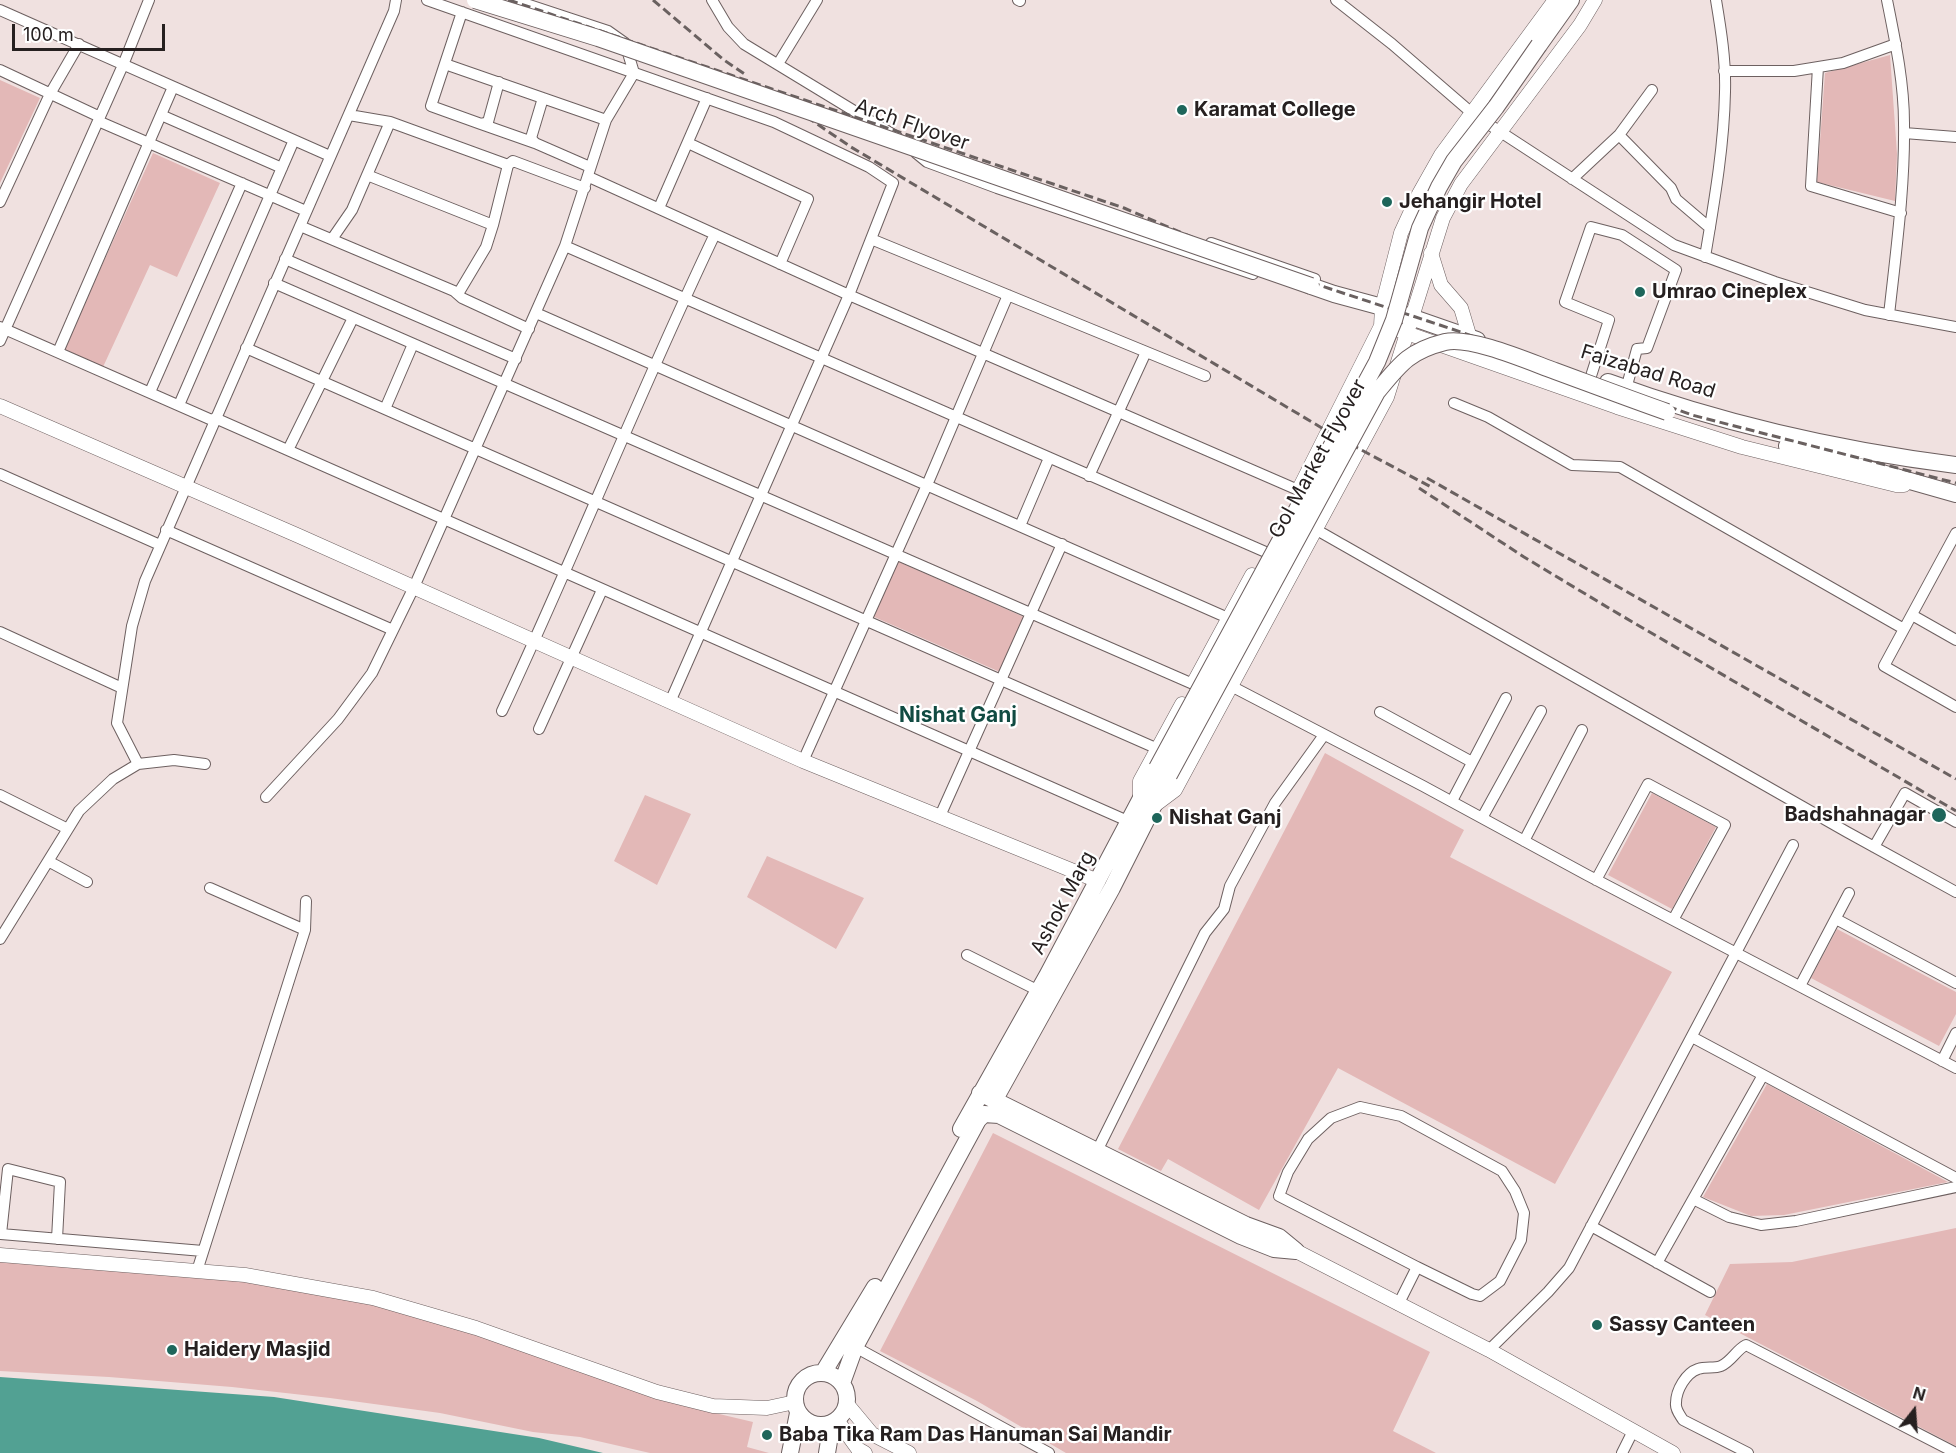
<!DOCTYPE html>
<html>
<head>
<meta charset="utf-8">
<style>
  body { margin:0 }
  #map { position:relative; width:1956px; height:1453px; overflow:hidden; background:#f0e1e0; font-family:Inter,sans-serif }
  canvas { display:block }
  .north { position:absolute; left:1884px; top:1381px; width:60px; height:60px; -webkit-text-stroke:4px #fff; paint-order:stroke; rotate:17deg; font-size:16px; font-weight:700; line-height:24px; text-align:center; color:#262020 }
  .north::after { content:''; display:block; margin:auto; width:21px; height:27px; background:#262020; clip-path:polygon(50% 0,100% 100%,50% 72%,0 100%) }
  .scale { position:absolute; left:12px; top:24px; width:153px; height:27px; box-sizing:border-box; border:3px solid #262020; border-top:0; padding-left:8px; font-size:18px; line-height:21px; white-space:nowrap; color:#262020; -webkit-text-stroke:4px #fff; paint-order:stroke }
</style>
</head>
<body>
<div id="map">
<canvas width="1956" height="1453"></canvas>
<div class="north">N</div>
<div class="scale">100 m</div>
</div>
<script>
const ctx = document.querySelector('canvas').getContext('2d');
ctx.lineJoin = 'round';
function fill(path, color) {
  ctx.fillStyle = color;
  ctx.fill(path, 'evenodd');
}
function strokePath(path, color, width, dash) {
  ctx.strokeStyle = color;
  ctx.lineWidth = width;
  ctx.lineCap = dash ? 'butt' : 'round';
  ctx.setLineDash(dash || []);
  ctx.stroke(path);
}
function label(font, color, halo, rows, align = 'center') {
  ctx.font = font + ' Inter,sans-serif';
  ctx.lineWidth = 4.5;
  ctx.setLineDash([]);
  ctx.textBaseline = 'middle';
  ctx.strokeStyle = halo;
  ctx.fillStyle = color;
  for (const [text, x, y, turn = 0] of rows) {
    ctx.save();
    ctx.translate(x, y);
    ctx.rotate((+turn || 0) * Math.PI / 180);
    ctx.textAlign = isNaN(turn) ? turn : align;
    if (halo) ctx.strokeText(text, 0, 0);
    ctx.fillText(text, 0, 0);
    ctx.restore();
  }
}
fill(new Path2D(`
  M1890 55 1897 154 1895 201 1817 182 1825 73Z
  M0 80 40 98 0 183Z
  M153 153 220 183 177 277 150 265 103 367 64 349Z
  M897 561 1024 617 1000 672 872 616Z
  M1325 753 1464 830 1450 857 1672 972 1555 1184 1338 1068 1259 1210 1168 1159 1161 1171 1118 1149Z
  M1652 793 1716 827 1672 909 1608 875Z
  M645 795 691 814 657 885 614 861Z
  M767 856 864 898 836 949 747 897Z
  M1837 929 1956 992V1014L1939 1046 1811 978Z
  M1767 1084 1948 1182 1784 1215 1751 1216 1703 1197Z
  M993 1133 1430 1352 1393 1431 1436 1453H1066L977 1401 880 1351Z
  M1956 1228V1446L1705 1315 1730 1264 1792 1262Z
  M0 1258 199 1274 377 1303 477 1331 694 1408 753 1422 747 1447 769 1453H650L580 1437 533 1432 440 1413 330 1398 232 1387 109 1377 0 1371Z`), '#e3b8b7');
fill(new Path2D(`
  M0 1377 274 1397 539 1438 603 1453H0Z`), '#52a193');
const minor = new Path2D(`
  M427 0 774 122 869 167 893 183 849 295 670 702
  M712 0 728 27 744 44 897 137
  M1018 0 1020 1
  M1336 0 1392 44 1473 114 1674 245 1775 282 1865 310 1956 327
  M1887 0C1895 40 1904 82 1904 123 1905 187 1896 251 1889 315
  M0 10 330 156
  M462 12 431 106 481 124 488 122 499 82
  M445 64 606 120
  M778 64 817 0
  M1818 67 1811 186 1901 213
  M0 70 100 117
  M1724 71H1794L1843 63 1896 44
  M543 98 531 138 535 143 590 167
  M161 115 282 168
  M349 115 390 122 508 165 513 161 585 188
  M98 121 306 211
  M481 124 535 143
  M1904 133 1956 137
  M1619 135 1671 188 1676 199 1710 228
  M688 143 808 199 780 264
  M916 153 927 162 997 188 1253 274
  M367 175 493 225
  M589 177 849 295 1305 493
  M1572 179 1619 135 1652 90
  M0 202 50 94 79 44
  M659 208 707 98
  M300 226 454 291 462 298 529 329
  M332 239 352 210 390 122
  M871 239 1205 376
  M1211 243 1315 279
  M565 246 1277 557
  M1705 257C1714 203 1724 147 1725 92 1726 61 1721 30 1716 0
  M285 259 516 359
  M274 283 1193 684
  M458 294 486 247 493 225 508 165
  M536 313 1228 618
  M0 327 214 421
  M0 341 123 65 149 0
  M246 348 1158 749
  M58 352 173 87
  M1591 376 1609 320 1565 302 1591 227 1622 235 1676 270 1647 348 1637 349 1626 389
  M150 392 242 183
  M1454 403 1488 417 1572 465 1620 467 1904 629
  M179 405 294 140
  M385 409 413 344
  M215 418 1130 822
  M288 450 353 318
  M0 474 160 545
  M1089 476 1146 352
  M1020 526 1049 458
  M1315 529 1847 832 1956 892
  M166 530 393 630
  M1956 533 1884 666 1956 707
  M1912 615 1956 640
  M0 632 122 688
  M1231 686 1423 786 1587 875 1956 1068
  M502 711C576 553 640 391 715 234
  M1380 712 1472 762
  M539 729 602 590
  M803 761 927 485 1008 295
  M138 764 117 723 132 626 145 581 394 11 396 0
  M0 795 68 829
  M266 797 338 719 372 673 414 587 565 246 606 120 634 73 625 43 608 31 514 0
  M1452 801 1506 698
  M940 816 1062 544
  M1482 818 1541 711
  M1524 841 1582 730
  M1874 847 1905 793 1956 822
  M48 861 87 882
  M1596 880 1648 784 1725 825 1673 920
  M210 888 305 930
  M1836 919 1956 983
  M0 939 79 811 113 779 138 764 174 760 205 764
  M967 955 1039 991
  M1800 986 1849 893
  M1692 1037 1956 1178
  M1942 1061 1956 1033
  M1097 1151 1205 933 1224 909 1230 886 1275 803 1324 735
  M1693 1199 1729 1217 1761 1225 1796 1221 1956 1187
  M1591 1226 1710 1292
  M57 1239 60 1182 8 1169 1 1234 203 1251
  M1657 1263 1763 1075
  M197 1271 305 930 306 901
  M1398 1305 1417 1267 1472 1294 1480 1296 1500 1281 1521 1240 1524 1213 1515 1191 1502 1171 1401 1116 1360 1107 1331 1118 1308 1139 1288 1172 1279 1196 1417 1267
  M855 1347 1049 1453
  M1489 1350 1548 1292 1569 1268 1793 845
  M1622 1453 1633 1431
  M1748 1453 1683 1420C1680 1415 1675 1409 1676 1403 1676 1390 1686 1373 1698 1369 1706 1366 1714 1369 1721 1366 1732 1361 1736 1350 1746 1345L1956 1453`);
const tertiary = new Path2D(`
  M1431 253 1441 285 1461 308 1470 338
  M1398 330 1617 407 1742 447 1896 485H1904
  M0 406 299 536 803 761 1098 881
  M1300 487 1381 326 1382 307 1401 233 1419 194 1441 155 1555 0
  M1194 682 1252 575
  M1140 800V781L1182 704
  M1155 805 1175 790 1387 397 1443 218 1461 184 1580 25 1595 0
  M1296 1251 1489 1350 1673 1453
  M0 1255 245 1275 373 1298 476 1328 657 1392 713 1406 767 1408 795 1402
  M847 1404 872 1434 909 1453
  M837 1420 858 1449 865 1453`);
const primary = new Path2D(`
  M1539 45 1571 0
  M1311 286 1334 294 1382 307 1477 340
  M1608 382C1720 423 1837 450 1956 465
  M1787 446 1956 494
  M995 1099 1112 888 1169 775
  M961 1129 1047 976 1157 768
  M795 1399a26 26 0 1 1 52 0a26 26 0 1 1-52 0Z
  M823 1373 875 1287
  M842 1383 855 1347 978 1120 984 1114 999 1115 1241 1236 1274 1249 1296 1251 1279 1237 1246 1225 980 1093
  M790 1453 798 1413
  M827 1453 832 1423`);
strokePath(minor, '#6d6060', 12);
strokePath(tertiary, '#6d6060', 15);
strokePath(primary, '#6d6060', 18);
strokePath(minor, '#fff', 10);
strokePath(tertiary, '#fff', 14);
strokePath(primary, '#fff', 16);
strokePath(new Path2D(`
  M509 0 1124 208 1252 263 1461 332 1692 415 1956 483
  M653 0 724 60 746 75
  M773 94 851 147 1337 437 1433 488
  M1427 478 1956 779
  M1419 488 1524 557 1612 610 1956 811`), '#6a6160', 3, [9, 4.5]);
const primaryBridge = new Path2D(`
  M475 0 598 38 1311 286
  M1157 768 1377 362 1394 320 1420 228 1439 187 1454 161 1496 107 1539 45
  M1169 775 1377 392C1400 364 1409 351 1445 342 1471 336 1530 362 1555 371 1593 385 1630 399 1667 412`);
strokePath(primaryBridge, '#6d6060', 18, []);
strokePath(primaryBridge, '#fff', 16);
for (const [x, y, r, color] of [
  [1182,110,6,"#1e665b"],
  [1387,202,6,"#1e665b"],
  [1640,292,6,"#1e665b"],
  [1939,815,8,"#1e665b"],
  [1157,818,6,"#1e665b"],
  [1597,1325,6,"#1e665b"],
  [172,1350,6,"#1e665b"],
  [767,1435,6,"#1e665b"]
]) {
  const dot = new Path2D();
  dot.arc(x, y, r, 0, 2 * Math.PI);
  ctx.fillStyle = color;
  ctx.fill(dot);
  strokePath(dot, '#fff', 2);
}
label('bold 20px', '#262020', '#fff', [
  ["Karamat College",1194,110],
  ["Jehangir Hotel",1399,202],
  ["Umrao Cineplex",1652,292],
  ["Badshahnagar",1926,815,"right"],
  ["Nishat Ganj",1169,818],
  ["Sassy Canteen",1609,1325],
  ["Haidery Masjid",184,1350],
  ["Baba Tika Ram Das Hanuman Sai Mandir",779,1435]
], 'left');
label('20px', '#262020', '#fff', [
  ["Arch Flyover",912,125,19],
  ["Faizabad Road",1648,372,17],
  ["Gol Market Flyover",1318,459,-61],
  ["Ashok Marg",1063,903,-62]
]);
label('bold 21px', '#114b42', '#fff', [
  ["Nishat Ganj",958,716]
]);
</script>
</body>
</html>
